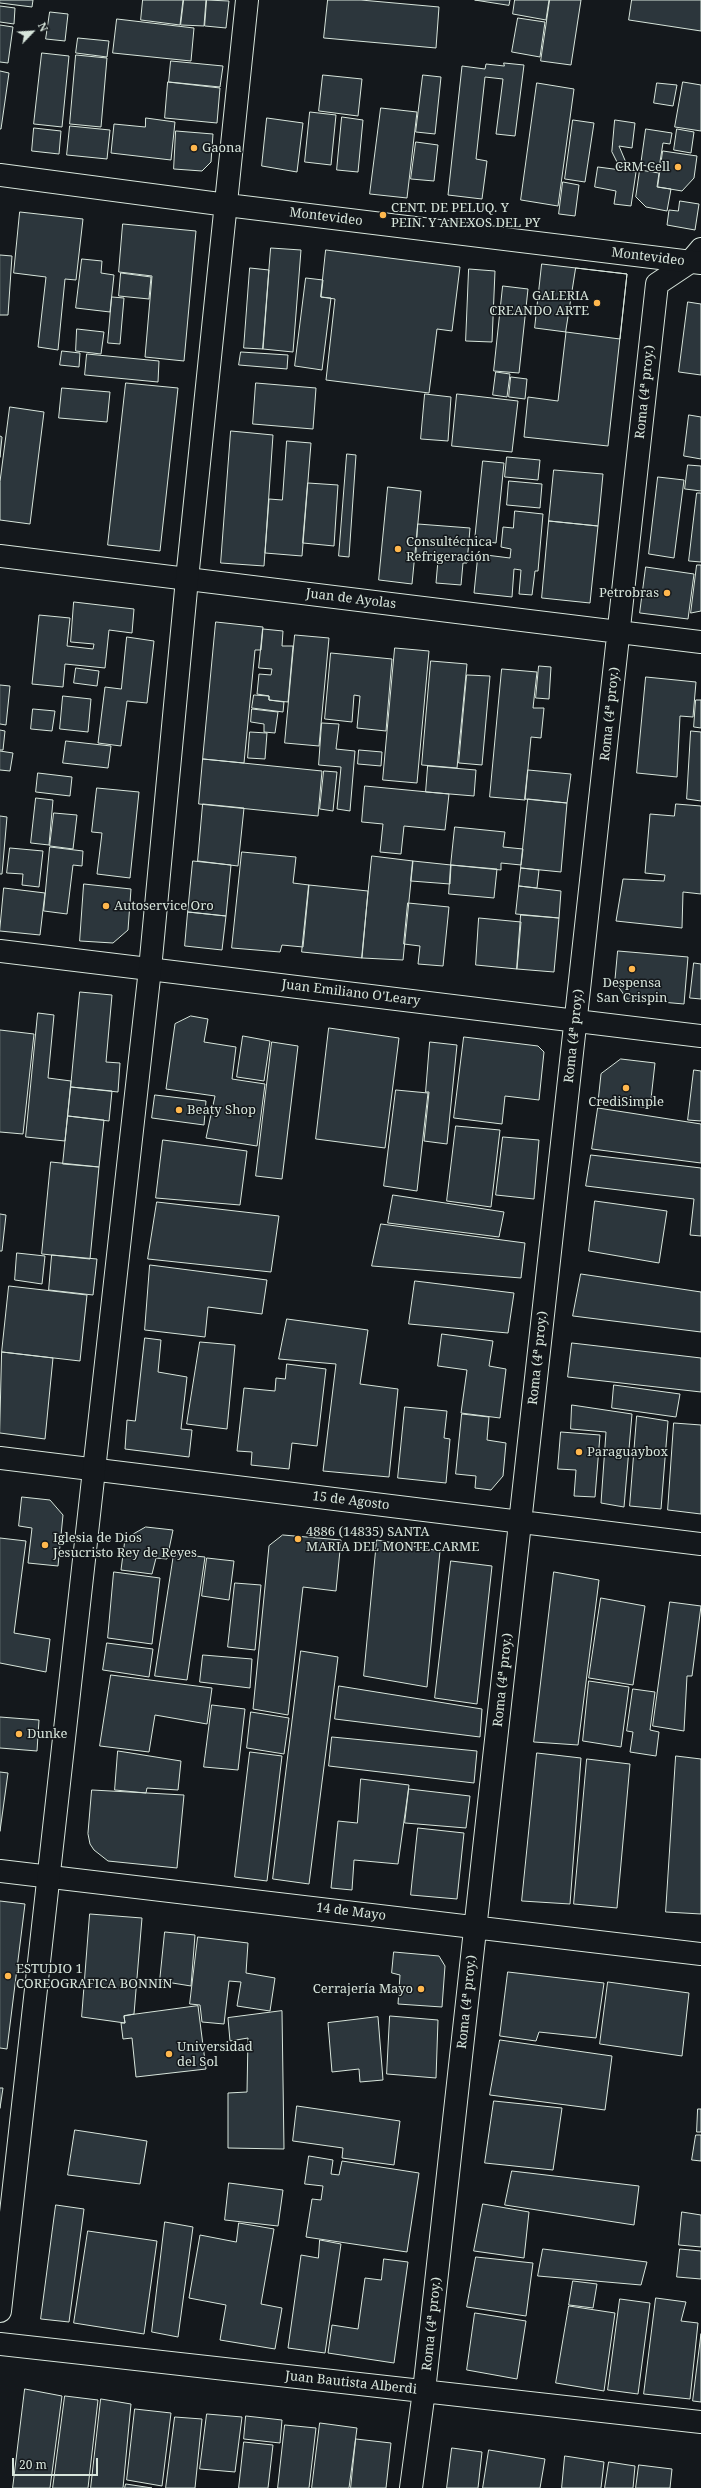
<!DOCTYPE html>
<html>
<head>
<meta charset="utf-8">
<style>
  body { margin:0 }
  #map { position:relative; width:701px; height:2488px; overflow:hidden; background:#14181c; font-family:"Noto Serif",serif }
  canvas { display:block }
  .north { position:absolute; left:12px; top:12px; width:40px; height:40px; -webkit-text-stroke:3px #14181c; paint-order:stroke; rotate:65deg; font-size:11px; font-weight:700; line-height:16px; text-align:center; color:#d8e6dc }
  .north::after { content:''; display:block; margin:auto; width:14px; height:18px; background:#d8e6dc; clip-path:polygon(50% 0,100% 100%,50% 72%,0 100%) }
  .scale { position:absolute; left:12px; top:2458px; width:86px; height:18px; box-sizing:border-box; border:2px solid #d8e6dc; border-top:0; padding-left:5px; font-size:12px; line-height:14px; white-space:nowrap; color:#d8e6dc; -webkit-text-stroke:3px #14181c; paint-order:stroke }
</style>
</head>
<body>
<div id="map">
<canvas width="701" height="2488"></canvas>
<div class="north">N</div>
<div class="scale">20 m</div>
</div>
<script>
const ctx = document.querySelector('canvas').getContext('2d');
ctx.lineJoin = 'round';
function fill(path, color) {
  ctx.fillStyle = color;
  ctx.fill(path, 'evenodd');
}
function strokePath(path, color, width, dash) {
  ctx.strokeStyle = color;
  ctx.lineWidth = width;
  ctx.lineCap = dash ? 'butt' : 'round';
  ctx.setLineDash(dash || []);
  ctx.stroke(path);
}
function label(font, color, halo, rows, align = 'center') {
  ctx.font = font + ' "Noto Serif",serif';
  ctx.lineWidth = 3;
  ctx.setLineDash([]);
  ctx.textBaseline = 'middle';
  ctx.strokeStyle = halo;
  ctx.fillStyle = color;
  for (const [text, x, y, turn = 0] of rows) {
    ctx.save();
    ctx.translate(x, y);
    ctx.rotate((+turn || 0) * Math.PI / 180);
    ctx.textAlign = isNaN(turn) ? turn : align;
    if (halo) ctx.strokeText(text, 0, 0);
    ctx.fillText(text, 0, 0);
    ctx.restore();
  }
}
const building = new Path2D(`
  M0 0H33L32 7 0 3Z
  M143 0H183L180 25 141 20Z
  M184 0H206L204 26 181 25Z
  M207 0 229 1 226 28 205 26Z
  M328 0H361L439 7 436 48 324 38Z
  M475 0H510L509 5Z
  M515 0H549L546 20 513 14Z
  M550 0H581L571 65 541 61Z
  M632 0H701V31L629 20Z
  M0 6 15 8 14 24 0 22Z
  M50 12 68 14 65 41 46 39Z
  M518 18 545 22 540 57 512 52Z
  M117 19 194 28 191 61 113 53Z
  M0 25 13 27 8 63 0 62Z
  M78 38 109 41 107 57 76 53Z
  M42 53 69 56 62 127 34 124Z
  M76 55 107 58 101 127 70 124Z
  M171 61 223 66 220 87 169 82Z
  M504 63 524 65 515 136 496 134 503 79 485 77 476 159 487 161 482 199 448 195 462 66 485 69 486 64 504 66Z
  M0 71 9 73 1 129H0Z
  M323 75 362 79 358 116 319 111Z
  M423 75 441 77 435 134 416 132Z
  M168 82 220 88 217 123 165 118Z
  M683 82 701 85V131L675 127Z
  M537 83 574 89 558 206 521 200Z
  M657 83 677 85 673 106 654 103Z
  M381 108 417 112 407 198 370 194Z
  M310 112 336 115 331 165 305 162Z
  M342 117 363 120 358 172 337 170Z
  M146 118 175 122 171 160 111 153 114 124 145 127Z
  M267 118 303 123 297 172 262 166Z
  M573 120 594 123 585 182 565 179Z
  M615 120 635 123 632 148 619 146 627 165 620 168 612 152Z
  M70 126 110 130 107 159 67 155Z
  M34 128 61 131 59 154 32 151Z
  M646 129 672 133 670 144 663 143 659 168 641 165Z
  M677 129 694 132 691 153 674 150Z
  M176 131 213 134 211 162 202 171 174 169Z
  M416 142 438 145 434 181 411 179Z
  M663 151 697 156 694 178 682 191 658 187Z
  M598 167 636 172 631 206 614 204 616 191 595 187Z
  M640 170 659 173 657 187 671 189 667 211 646 207 636 197Z
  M563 182 579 185 575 216 559 214Z
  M680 201 699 204 695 230 667 225 669 210 678 211Z
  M20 212 83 219 76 280 65 279 58 350 38 347 46 277 14 273Z
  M123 224 196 231 184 361 145 357 152 276 119 272Z
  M271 248 301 250 293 352 263 349Z
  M326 250 460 267 452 331 437 329 429 393 326 380 335 299 321 297Z
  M0 255 12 256 8 315H0Z
  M82 259 102 261 101 273 114 275 110 312 76 308Z
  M542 264 627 274 608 446 524 437 528 397 558 401 566 332 535 328Z
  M250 268 269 270 263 349 244 348Z
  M576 268 627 274 620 339 566 332Z
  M469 269 495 271 492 342 466 341Z
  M121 273 151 277 149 299 119 296Z
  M306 278 323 280 321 297 331 298 322 370 295 366Z
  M503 286 528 289 519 373 494 371Z
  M112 297 124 298 120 344 108 343Z
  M688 302 701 304V375L679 372Z
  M77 329 104 332 101 354 76 351Z
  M62 351 80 353 79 367 60 365Z
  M241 352 288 355 287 369 239 365Z
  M87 354 159 361 158 382 85 375Z
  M496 372 510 374 507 397 493 395Z
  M511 377 527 379 525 399 509 397Z
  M126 383 178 388 160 551 108 545Z
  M256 383 316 388 313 429 253 424Z
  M62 388 110 392 107 422 59 418Z
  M425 394 451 397 448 441 421 439Z
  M457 394 518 401 512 452 452 446Z
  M10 407 44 412 30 524 0 520V482Z
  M689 415 701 417V459L684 456Z
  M231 431 273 435 264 566 221 563Z
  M0 436 2 437 0 457Z
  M287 441 311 443 302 556 265 553 269 499 282 500Z
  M347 454 356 455 349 557 339 556Z
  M507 457 540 460 538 480 505 477Z
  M483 461 504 463 496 543 475 540Z
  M688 465 701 466V491L685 489Z
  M554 470 603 474 598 526 549 521Z
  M658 477 684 480 674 558 649 554Z
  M509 481 542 484 540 508 507 505Z
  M308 483 338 485 334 546 303 543Z
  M388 487 421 491 412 584 379 580Z
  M697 493H701V562L689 561Z
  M515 511 543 514 538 571H535L532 595 519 594 521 570 514 569 512 597 474 593 478 554 510 558 511 549 501 547 503 527 513 528Z
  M549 521 598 526 590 603 542 598Z
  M418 524 470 528 467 563H463L461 585 436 583 438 560 416 559Z
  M697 565H701V611L691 613Z
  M646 567 694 574 688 619 640 613Z
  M74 602 134 609 132 633 109 630 105 668 65 664 63 687 32 684 39 615 70 618 67 646 93 649 94 644 71 642Z
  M216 622 263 627 261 650H255L244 763 203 759Z
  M263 629 283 631 282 646H293L288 702 269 700V696L257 694 259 674 271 675 272 669 259 668Z
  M295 635 329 638 319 746 285 743Z
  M127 637 154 641 147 703 127 701 121 746 98 743 105 687 121 689Z
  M395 648 429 651 417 783 383 780Z
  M331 653 392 659 386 731 357 728 360 696 354 695 352 722 325 719Z
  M431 661 467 664 457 768 422 765Z
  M539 666 551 667 549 699 536 698Z
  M76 668 99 671 97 686 74 683Z
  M502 669 537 672 533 708H544L541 738 531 737 525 800 490 797Z
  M467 675 490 676 482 765 459 763Z
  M646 677 696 682 693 717 680 716 677 777 637 773Z
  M0 685 10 686 6 725 0 724Z
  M254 695 269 696V700L284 702 283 712 252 708Z
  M63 696 91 699 88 732 60 729Z
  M696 700H701V728L694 727Z
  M33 709 55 711 52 731 31 729Z
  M252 709 278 712 275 733 264 732V724L251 722Z
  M322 723 339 724 336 749 355 751 350 811 337 809 341 767 319 765Z
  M0 730 5 731 3 750H0Z
  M691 731 701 732V801L687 799Z
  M250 732 267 733 265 759 248 758Z
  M66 741 111 746 108 768 63 763Z
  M359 750 382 752 381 766 358 764Z
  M0 751 13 753 10 771 0 770Z
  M203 759 322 771 318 816 199 804Z
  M428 766 476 770 474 796 426 792Z
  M528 770 571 774 567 803 525 799Z
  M324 771 337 772 333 811 320 809Z
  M38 773 72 777 70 796 36 792Z
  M365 786 449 794 445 830 404 826 401 854 380 852 383 824 362 822Z
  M97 788 139 792 130 878 97 874 102 833 92 832Z
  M36 798 53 800 49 845 31 843Z
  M528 799 567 803 561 872 521 868Z
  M203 804 244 808 238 866 198 861Z
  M676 804 701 806V894L683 892 682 928 616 921 623 879 664 881 665 875 645 873 650 814 674 816Z
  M54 813 77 815 73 849 50 846Z
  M0 816 7 817 2 874H0Z
  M455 827 505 832 503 847 523 849 521 865 501 863V870L451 865Z
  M50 847 83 851 82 866 73 865 67 914 44 911Z
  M10 848 43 851 39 887 22 885 23 874 7 873Z
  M242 852 296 857 293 883 309 885 303 947 282 945 280 952 232 948Z
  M372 856 413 861 403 960 362 958Z
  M193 861 231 865 226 916 188 912Z
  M413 861 451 865 450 884 411 881Z
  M451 865 497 869 494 898 449 894Z
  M521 868 539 870 537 888 519 886Z
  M84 884 131 889 128 930 113 943 80 941Z
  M309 885 368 891 362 958 302 952Z
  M519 886 561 891 559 918 516 914Z
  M4 888 45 893 40 935 0 931Z
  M408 903 449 907 443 966 418 964 420 946 404 944Z
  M188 912 226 916 222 950 185 946Z
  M521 915 559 918 554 972 517 969Z
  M479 918 521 922 517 969 476 965Z
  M618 951 688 957 684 1004 627 999 615 982Z
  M694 963 701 964V999L690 998Z
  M80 992 112 995 106 1062 120 1063 118 1092 71 1087Z
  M38 1013 54 1015 48 1078 71 1081 65 1141 26 1137Z
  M191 1016 208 1019 204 1042 236 1047 232 1079 265 1084 257 1146 206 1138 215 1096 166 1089 175 1024Z
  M329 1028 399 1038 385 1148 316 1139Z
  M0 1030 34 1034 23 1134 0 1132Z
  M243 1036 270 1041 264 1081 237 1077Z
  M464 1037 538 1046 544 1052 539 1100 505 1096 502 1124 454 1118Z
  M272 1042 298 1046 282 1179 256 1176Z
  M430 1042 457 1045 447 1144 424 1141 429 1092H426Z
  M621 1059 655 1063 650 1108 598 1102 601 1074Z
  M694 1070 701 1071V1121L688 1120Z
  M71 1087 112 1091 109 1121 68 1116Z
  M396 1090 428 1093 417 1191 384 1186Z
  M155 1095 206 1101 204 1125 152 1118Z
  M598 1108 701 1124V1163L592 1149Z
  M68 1116 104 1120 99 1167 63 1164Z
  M456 1126 500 1130 491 1207 447 1201Z
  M503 1137 539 1140 534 1199 496 1195Z
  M163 1140 247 1151 240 1205 156 1198Z
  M591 1155 701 1168V1236L690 1235 694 1199 586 1186Z
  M51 1162 99 1167 90 1259 42 1254Z
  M393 1195 504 1212 499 1237 388 1223Z
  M595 1201 667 1211 659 1263 589 1251Z
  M157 1202 279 1216 271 1272 148 1259Z
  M0 1214 6 1215 2 1251H0Z
  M381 1224 525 1243 521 1278 372 1266Z
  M17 1253 45 1256 42 1284 15 1280Z
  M52 1255 97 1259 93 1295 49 1290Z
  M150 1265 267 1280 262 1314 208 1307 205 1337 145 1330Z
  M581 1274 701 1292V1332L573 1316Z
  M415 1281 514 1293 508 1333 409 1324Z
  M9 1286 87 1295 80 1361 2 1352Z
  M287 1319 368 1330 360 1384 398 1389 389 1477 323 1471 336 1364 279 1359Z
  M442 1334 493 1341 489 1366 506 1369 500 1418 461 1413 467 1370 438 1366Z
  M145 1338 161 1340 158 1372 187 1377 181 1429 192 1430 189 1457 125 1449 127 1420 135 1421Z
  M200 1342 235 1345 227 1429 187 1424Z
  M572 1343 701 1358V1392L568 1377Z
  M2 1352 53 1358 45 1439 0 1433Z
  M287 1364 326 1369 317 1446 292 1443 289 1469 251 1465 252 1452 237 1451 244 1388 275 1391 276 1378 285 1379Z
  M614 1385 680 1394 676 1417 612 1408Z
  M572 1405 632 1414 624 1507 601 1503 606 1432 571 1429Z
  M405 1407 447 1411 444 1438 450 1439 446 1483 398 1478Z
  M462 1414 489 1417 487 1440 506 1443 503 1476 491 1490 475 1488 476 1476 456 1474Z
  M637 1416 668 1421 661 1509 630 1506Z
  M674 1423 701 1425V1514L668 1510Z
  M561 1432 600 1435 595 1497 574 1496 576 1470 558 1469Z
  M22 1497 50 1500 63 1515 58 1566 28 1563 32 1528 19 1526Z
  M146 1527 173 1530 167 1559 156 1558 152 1574 121 1570 125 1539Z
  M283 1535 341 1540 336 1591 303 1587 288 1715 253 1709 269 1546Z
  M0 1538 26 1541 14 1633 50 1639 46 1672 0 1663Z
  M377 1540 440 1551 427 1687 364 1676Z
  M174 1554 205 1557 187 1680 155 1676Z
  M207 1558 234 1561 229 1600 202 1596Z
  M451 1561 492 1566 477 1704 435 1698Z
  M114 1572 160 1578 152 1644 108 1638Z
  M554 1572 599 1580 578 1745 534 1742Z
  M235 1583 261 1585 255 1650 228 1647Z
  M601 1598 645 1606 633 1685 589 1678Z
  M670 1602 701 1606 692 1676H687L684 1731 653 1726Z
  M107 1643 153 1649 149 1677 103 1670Z
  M301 1651 338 1657 309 1884 273 1879Z
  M203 1655 252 1659 250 1688 200 1682Z
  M111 1675 212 1688 207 1724 155 1715 149 1752 100 1746Z
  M589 1681 629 1687 621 1747 583 1741Z
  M339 1686 482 1709 480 1737 335 1719Z
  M633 1689 655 1692 650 1730 659 1732 656 1756 630 1752 633 1732 627 1731Z
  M212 1705 245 1709 238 1770 204 1767Z
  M251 1712 289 1718 284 1754 247 1748Z
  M0 1717 39 1720 37 1751 0 1748Z
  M332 1737 477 1751 474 1783 329 1766Z
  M118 1751 181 1761 178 1790 147 1788 146 1793 115 1790Z
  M250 1752 282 1756 267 1881 235 1877Z
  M537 1753 581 1758 570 1904 522 1901Z
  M676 1756 701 1759V1914L666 1912Z
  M587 1759 630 1764 617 1908 574 1904Z
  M0 1772 8 1773 0 1831Z
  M361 1779 409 1785 398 1864 354 1860 352 1890 331 1888 338 1821 357 1823Z
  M409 1789 470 1796 466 1828 405 1823Z
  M92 1790 184 1795 177 1868 108 1861 94 1850 90 1844 88 1834Z
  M418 1828 464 1833 457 1899 411 1895Z
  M0 1901 25 1904 7 2049 0 2048Z
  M90 1914 142 1918 134 2014 124 2016 125 2023 82 2017Z
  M165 1932 195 1935 191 1986 160 1981Z
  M198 1937 248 1943 246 1973 275 1978 270 2011 237 2006 241 1982 229 1981 224 2024 202 2022 200 2005 190 2004Z
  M394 1952 439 1956 445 1966 442 2007 398 2004 400 1975 392 1973Z
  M508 1972 604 1983 596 2038 539 2032 536 2041 500 2036Z
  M608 1982 689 1993 682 2056 600 2044Z
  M198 2006 206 2069 136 2077 132 2038 123 2039 121 2023H125L124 2016Z
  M282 2011 284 2149 228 2148V2093L247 2092 248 2038 230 2041 228 2018Z
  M390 2016 438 2020 436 2078 387 2074Z
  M378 2017 383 2080 360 2082 359 2069 332 2072 328 2023Z
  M500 2040 612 2056 605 2110 490 2095Z
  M0 2088H3L0 2108Z
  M494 2101 562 2108 553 2170 485 2163Z
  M297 2106 400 2121 394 2165 342 2158 343 2148 293 2141Z
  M698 2109H701V2132H697Z
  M75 2130 147 2141 140 2184 68 2175Z
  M696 2135H701V2161L692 2160Z
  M309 2156 333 2160 331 2174 339 2175 342 2161 419 2173 407 2252 306 2237 312 2199 321 2200 323 2186 305 2184Z
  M512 2171 639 2186 634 2225 505 2205Z
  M229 2183 283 2190 278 2226 225 2220Z
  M483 2204 529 2212 524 2258 474 2251Z
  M56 2205 84 2209 69 2322 41 2319Z
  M682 2212 701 2215V2247L679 2245Z
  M165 2222 193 2227 178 2337 152 2332Z
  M239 2223 274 2229 261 2304 282 2308 275 2349 220 2340 226 2305 189 2298 200 2235 236 2242Z
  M88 2231 157 2241 144 2334 74 2323Z
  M320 2240 341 2244 325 2353 288 2348 301 2255 318 2258Z
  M543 2249 647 2262 641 2285 538 2276Z
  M680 2249 701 2251V2279L677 2277Z
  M476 2257 533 2263 526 2316 467 2307Z
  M384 2259 408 2262 394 2363 328 2353 332 2325 358 2329 365 2278 381 2280Z
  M573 2281 597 2284 593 2308 569 2305Z
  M656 2298 686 2302 681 2321 698 2323 690 2399 644 2394Z
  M620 2299 650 2303 638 2394 608 2390Z
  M569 2306 615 2313 604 2391 556 2383Z
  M475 2313 526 2321 517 2379 467 2370Z
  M701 2334V2402L693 2401Z
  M25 2389 62 2396 50 2488H13Z
  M65 2396 98 2400 88 2488H53Z
  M101 2399 131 2404 123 2488H91Z
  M135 2409 171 2413 162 2486 127 2480Z
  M207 2414 242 2417 235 2472 200 2469Z
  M246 2416 282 2420 280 2443 244 2439Z
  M175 2417 202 2419 195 2488H166Z
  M320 2423 357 2428 349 2488H312Z
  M285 2425 316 2428 309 2488H278Z
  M356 2439 391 2443 386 2488H351Z
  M244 2442 273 2445 268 2488H239Z
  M452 2448 482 2452 478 2488H447Z
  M489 2450 545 2459 540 2488H483Z
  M565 2456 604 2462 601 2488H562Z
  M609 2462 635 2466 633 2488H605Z
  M639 2465 672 2469 670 2488H636Z
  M126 2484 152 2488H125Z`);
fill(building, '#2c363c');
strokePath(building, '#d8e6dc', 1);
const minor = new Path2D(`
  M0 556 701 642
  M0 951 701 1036
  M0 1458 701 1544
  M0 1871 701 1954
  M0 2344 701 2422
  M411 2488 424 2391 657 284 690 262 701 249`);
const major = new Path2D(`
  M0 175 227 205 701 263
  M0 2311 150 969 187 579 247 0`);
strokePath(minor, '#d8e6dc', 24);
strokePath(major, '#d8e6dc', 24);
strokePath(minor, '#14181c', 22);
strokePath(major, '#14181c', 22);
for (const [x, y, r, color] of [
  [194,148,4,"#ffb74d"],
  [678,167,4,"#ffb74d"],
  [383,215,4,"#ffb74d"],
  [597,303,4,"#ffb74d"],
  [398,549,4,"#ffb74d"],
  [667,593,4,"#ffb74d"],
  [106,906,4,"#ffb74d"],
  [632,969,4,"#ffb74d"],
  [626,1088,4,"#ffb74d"],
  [179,1110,4,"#ffb74d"],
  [579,1452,4,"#ffb74d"],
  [298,1539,4,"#ffb74d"],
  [45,1545,4,"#ffb74d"],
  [19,1734,4,"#ffb74d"],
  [8,1976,4,"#ffb74d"],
  [421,1989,4,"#ffb74d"],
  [169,2054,4,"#ffb74d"]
]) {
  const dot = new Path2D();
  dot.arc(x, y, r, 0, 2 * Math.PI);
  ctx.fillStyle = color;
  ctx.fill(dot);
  strokePath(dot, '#14181c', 1.5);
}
label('13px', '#d8e6dc', '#14181c', [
  ["Gaona",202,148],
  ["CRM Cell",670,167,"right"],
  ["CENT. DE PELUQ. Y",391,208],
  ["PEIN. Y ANEXOS DEL PY",391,223],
  ["GALERIA",589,296,"right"],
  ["CREANDO ARTE",589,311,"right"],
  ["Consultécnica",406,542],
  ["Refrigeración",406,557],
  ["Petrobras",659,593,"right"],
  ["Autoservice Oro",114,906],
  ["Despensa",632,983,"center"],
  ["San Crispin",632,998,"center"],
  ["CrediSimple",626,1102,"center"],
  ["Beaty Shop",187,1110],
  ["Paraguaybox",587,1452],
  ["4886 (14835) SANTA",306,1532],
  ["MARIA DEL MONTE CARME",306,1547],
  ["Iglesia de Dios",53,1538],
  ["Jesucristo Rey de Reyes",53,1553],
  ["Dunke",27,1734],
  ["ESTUDIO 1",16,1969],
  ["COREOGRAFICA BONNIN",16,1984],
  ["Cerrajería Mayo",413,1989,"right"],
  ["Universidad",177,2047],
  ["del Sol",177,2062]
], 'left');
label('13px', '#d8e6dc', '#14181c', [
  ["Montevideo",326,217,7],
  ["Montevideo",648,257,7],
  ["Roma (4ª proy.)",645,392,-84],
  ["Juan de Ayolas",351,599,7],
  ["Roma (4ª proy.)",610,714,-84],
  ["Juan Emiliano O'Leary",351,993,7],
  ["Roma (4ª proy.)",574,1036,-84],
  ["Roma (4ª proy.)",538,1358,-84],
  ["15 de Agosto",351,1501,7],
  ["Roma (4ª proy.)",503,1680,-84],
  ["14 de Mayo",351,1912,7],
  ["Roma (4ª proy.)",467,2002,-84],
  ["Roma (4ª proy.)",432,2324,-84],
  ["Juan Bautista Alberdi",351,2383,6]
]);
</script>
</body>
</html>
